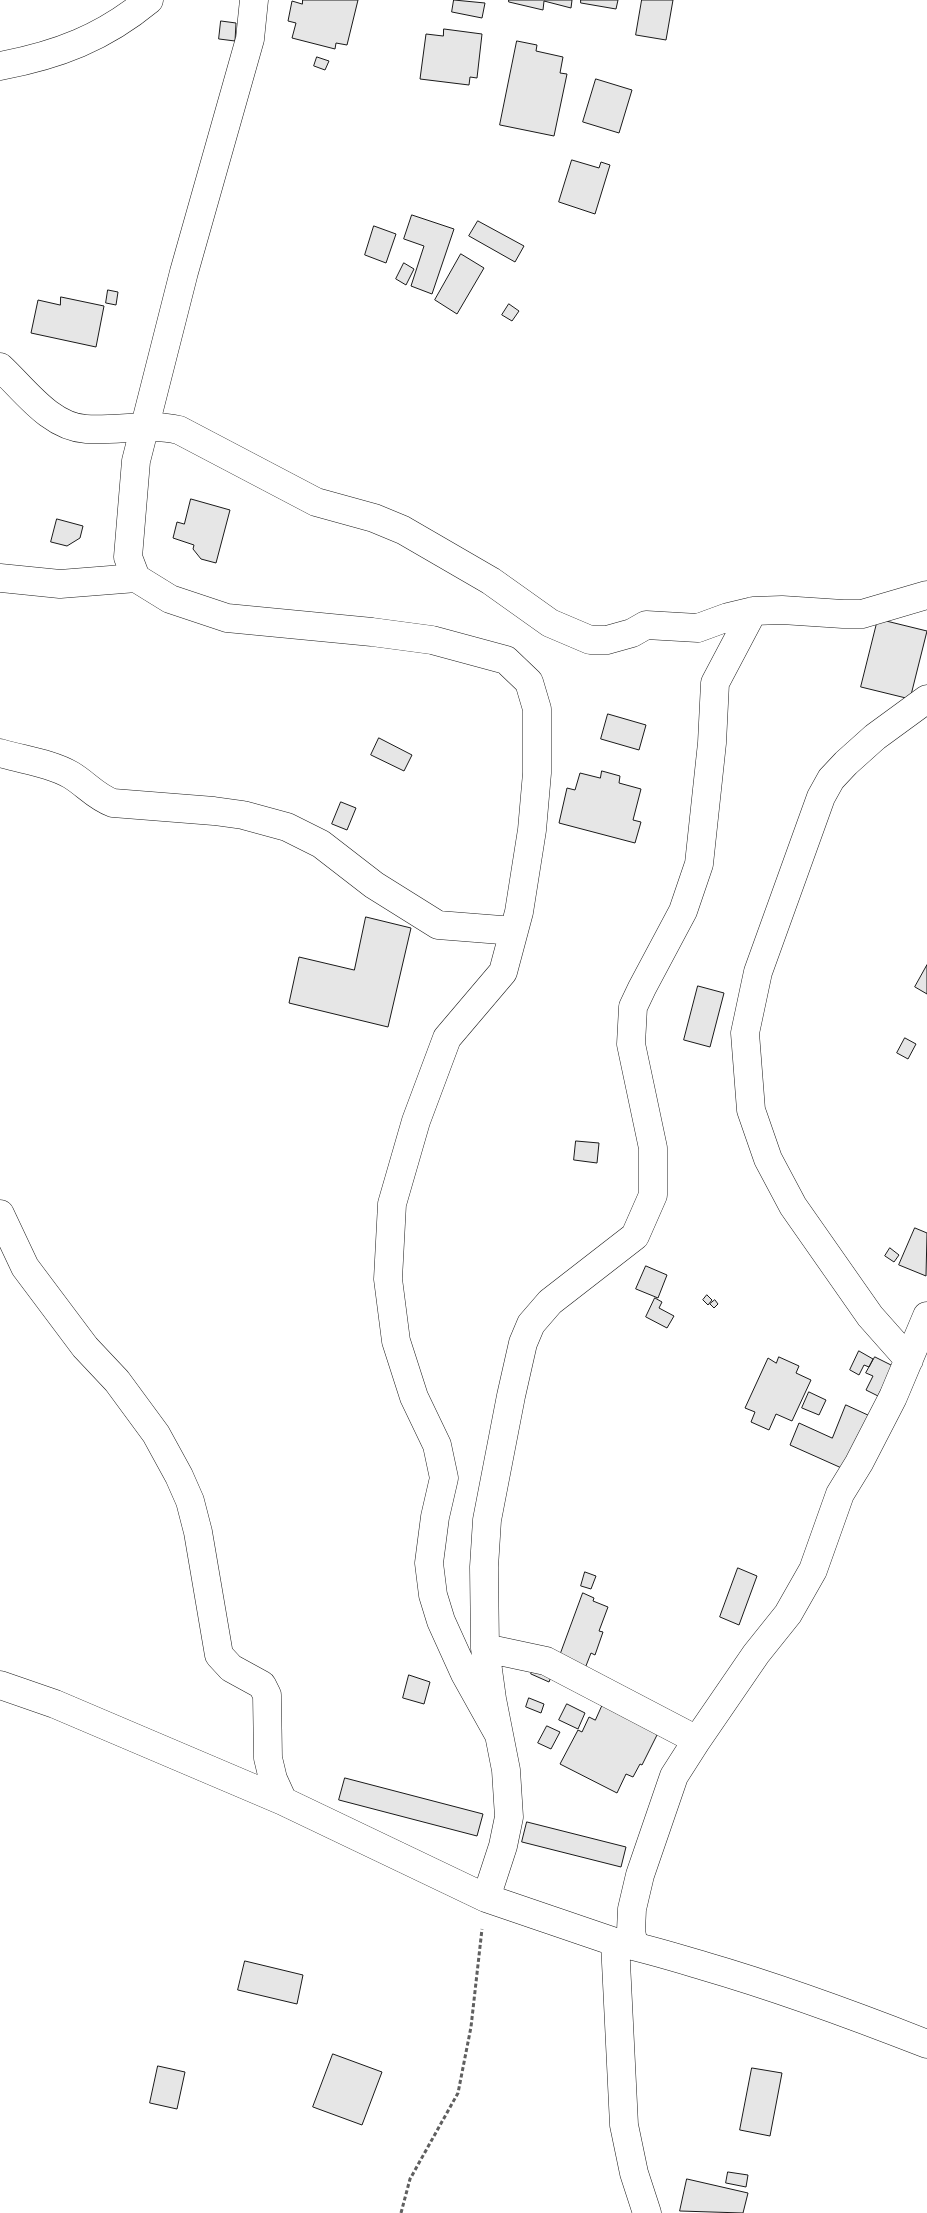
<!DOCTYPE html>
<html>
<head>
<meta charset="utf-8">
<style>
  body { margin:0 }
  canvas { display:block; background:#fff }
</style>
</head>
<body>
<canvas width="927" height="2213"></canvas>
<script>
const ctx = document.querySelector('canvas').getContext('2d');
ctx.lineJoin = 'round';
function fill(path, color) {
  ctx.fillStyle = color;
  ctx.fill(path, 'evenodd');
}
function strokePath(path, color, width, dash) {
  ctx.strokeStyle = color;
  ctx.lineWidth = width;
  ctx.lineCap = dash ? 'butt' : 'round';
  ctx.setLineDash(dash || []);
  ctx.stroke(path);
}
const building = new Path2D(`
  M303 0H358L347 45 336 43 335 49 292 38 296 23 288 21 292 1 302 4Z
  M454 0 485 3 482 18 452 12Z
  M509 0H572L571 8 544 1 543 10 509 2Z
  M581 0H618L616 9 581 3Z
  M642 0H673L666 40 636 35Z
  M221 21 236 23 235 41 219 39Z
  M444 29 482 34 477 78 470 77 469 85 420 79 426 34 443 36Z
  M517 41 537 45 536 51 563 57 560 73 567 74 554 136 500 125Z
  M317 57 329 61 325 70 314 66Z
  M596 79 632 90 619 133 583 122Z
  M572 160 599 168 601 162 610 165 595 214 559 202Z
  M412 215 454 229 432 294 411 286 424 246 404 239Z
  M478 221 524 246 515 262 469 236Z
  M374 226 396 234 386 263 365 255Z
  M461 254 484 268 457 314 435 300Z
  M404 263 414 269 406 285 396 279Z
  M108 290 118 292 116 305 106 303Z
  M61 297 104 306 96 347 31 333 38 300 60 305Z
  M509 304 519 311 512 321 502 315Z
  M191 499 230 510 216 563 201 559 193 549 194 545 173 538 177 522 184 524Z
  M57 519 83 526 80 538 67 546 51 542Z
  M878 619 927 631 910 699 861 687Z
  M608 714 646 725 639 750 601 739Z
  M379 738 412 755 404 771 371 755Z
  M602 771 620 776 619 783 641 789 633 820 641 822 635 843 559 823 567 788 575 790 580 773 600 778Z
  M341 802 356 808 347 830 332 824Z
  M366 917 411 928 388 1027 289 1003 299 957 354 970Z
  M927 965V994L915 987Z
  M698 986 724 993 710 1047 684 1040Z
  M905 1038 916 1044 908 1059 897 1053Z
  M576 1141 599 1143 597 1163 574 1160Z
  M915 1228 927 1233 926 1276 899 1265Z
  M890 1248 899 1255 894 1262 885 1256Z
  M646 1266 667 1275 658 1298 636 1289Z
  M707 1295 712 1300 708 1305 703 1300Z
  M655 1298 662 1302 659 1308 674 1316 667 1328 646 1317Z
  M715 1300 718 1304 714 1308 710 1304Z
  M859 1351 873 1359 869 1367 864 1365 859 1375 850 1370Z
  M779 1357 799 1366 796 1373 811 1380 792 1421 776 1414 769 1430 751 1422 755 1412 745 1408 768 1358 776 1363Z
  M875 1357 893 1366 878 1396 866 1390 873 1376 866 1373Z
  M809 1392 826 1400 819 1415 802 1408Z
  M846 1405 870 1416 846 1470 790 1445 799 1423 832 1438Z
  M738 1568 757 1576 739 1625 720 1617Z
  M585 1572 596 1576 591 1589 581 1586Z
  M583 1593 594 1598 593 1601 608 1607 599 1631 603 1632 595 1655 591 1653 584 1671 558 1661Z
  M537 1662 554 1669 549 1682 531 1674Z
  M409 1675 430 1682 424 1704 403 1698Z
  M529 1698 544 1704 541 1713 526 1707Z
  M567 1704 585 1713 578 1729 559 1720Z
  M603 1704 658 1733 642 1765 640 1764 633 1777 626 1774 617 1793 560 1764 578 1730 582 1732 589 1717 595 1720Z
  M547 1726 560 1732 551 1749 538 1743Z
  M345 1778 483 1814 477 1836 339 1800Z
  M527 1822 626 1847 621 1867 522 1842Z
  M245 1961 303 1975 297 2004 238 1990Z
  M333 2054 382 2072 362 2125 313 2107Z
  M158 2066 185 2072 177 2109 150 2103Z
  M752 2068 782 2073 770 2136 740 2130Z
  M728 2172 748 2175 746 2187 726 2183Z
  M687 2179 748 2193 743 2213 680 2211Z`);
fill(building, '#e6e6e6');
strokePath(building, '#1a1a1a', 1);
const minor = new Path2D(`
  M254 0 250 39 184 272 136 461 128 557 136 578 170 599 227 618 372 632 432 640 506 660 529 682 537 709V773L532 830 519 912 503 972 447 1038 416 1121 392 1204 388 1279 396 1341 414 1397 437 1445 444 1478 435 1517 429 1563 433 1595 441 1621 465 1674 499 1735
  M0 66C58 55 103 38 149 0
  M0 367C24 389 50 427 86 429 118 431 149 423 179 430L316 502 374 518 403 530 491 581 550 623 590 640H607L632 633 646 625 698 628 728 617 753 611 782 610 843 614H862L927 595
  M0 578 60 584 136 578
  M0 753C23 760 50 763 71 775 86 784 96 797 113 803L214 811 243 815 287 827 321 844 374 885 438 925 514 931
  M0 1214 25 1267 85 1347 117 1381 156 1434 179 1476 190 1501 198 1532 219 1655 231 1668 262 1685 267 1695 268 1758 273 1779 283 1801
  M909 1360 870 1316 793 1206 768 1159 751 1110 745 1033 758 972 821 797 831 779 846 763 875 737 927 699
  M485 1648 546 1661 697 1740
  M0 1685 55 1704 283 1801 486 1898 615 1942C645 1948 674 1957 704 1966 780 1988 853 2015 927 2044
  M486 1898 503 1846 509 1817 506 1770 492 1699 485 1648 484 1567 487 1520 511 1396 523 1343 531 1324 550 1302 635 1236 653 1195V1148L631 1044 633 1007 642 988 683 911 699 864 712 743 715 683 753 611
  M615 1942 624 2125 634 2173 647 2213
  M634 1946 631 1931 632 1909 640 1875 674 1776 697 1740 756 1654 788 1614 813 1570 840 1494 859 1463 893 1397 927 1316`);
strokePath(minor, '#1a1a1a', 29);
strokePath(new Path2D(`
  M401 2213 410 2179 458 2093 471 2027 482 1929`), '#5f5f5f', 3, [4, 2.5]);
strokePath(minor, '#fff', 28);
</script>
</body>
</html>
